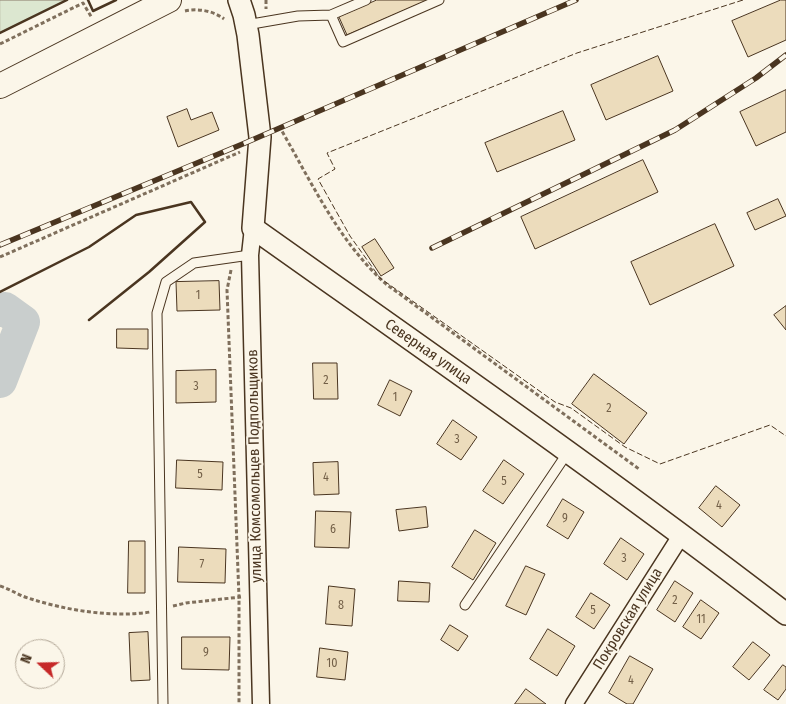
<!DOCTYPE html>
<html>
<head>
<meta charset="utf-8">
<style>
  body { margin:0 }
  #map { position:relative; width:786px; height:704px; overflow:hidden; background:#fbf6e9; font-family:"Fira Sans Condensed",sans-serif }
  canvas { display:block }
  .north { position:absolute; left:15px; top:639px; width:50px; height:50px; box-sizing:border-box; background:#fbf6e9; border:1px solid #b4a999; border-radius:50%; rotate:291deg; font-size:14px; font-weight:700; line-height:20px; text-align:center; color:#4a3520 }
  .north::after { content:''; display:block; margin:auto; width:18px; height:22px; background:#c62828; clip-path:polygon(50% 0,100% 100%,50% 72%,0 100%) }
</style>
</head>
<body>
<div id="map">
<canvas width="786" height="704"></canvas>
<div class="north">N</div>
</div>
<script>
const ctx = document.querySelector('canvas').getContext('2d');
ctx.lineJoin = 'round';
function fill(path, color) {
  ctx.fillStyle = color;
  ctx.fill(path, 'evenodd');
}
function strokePath(path, color, width, dash) {
  ctx.strokeStyle = color;
  ctx.lineWidth = width;
  ctx.lineCap = dash ? 'butt' : 'round';
  ctx.setLineDash(dash || []);
  ctx.stroke(path);
}
function label(font, color, halo, rows, align = 'center') {
  ctx.font = font + ' "Fira Sans Condensed",sans-serif';
  ctx.lineWidth = 4;
  ctx.setLineDash([]);
  ctx.textBaseline = 'middle';
  ctx.strokeStyle = halo;
  ctx.fillStyle = color;
  for (const [text, x, y, turn = 0] of rows) {
    ctx.save();
    ctx.translate(x, y);
    ctx.rotate((+turn || 0) * Math.PI / 180);
    ctx.textAlign = isNaN(turn) ? turn : align;
    if (halo) ctx.strokeText(text, 0, 0);
    ctx.fillText(text, 0, 0);
    ctx.restore();
  }
}
const green = new Path2D(`
  M0 0H67L0 33Z`);
fill(green, '#dce7d0');
strokePath(green, '#887966', 1);
strokePath(new Path2D(`
  M0 310 5 309 23 322 0 381`), '#c9cecd', 34);
const building = new Path2D(`
  M377 0H428L347 35 339 17Z
  M781 0H786V40L748 57 732 21Z
  M658 56 673 91 606 120 591 85Z
  M786 90V132L756 146 740 112Z
  M187 109 191 120 212 112 219 130 178 147 167 117Z
  M563 111 575 140 497 172 485 143Z
  M643 160 658 192 535 249 521 217Z
  M778 199 786 216 755 230 747 213Z
  M715 224 734 266 650 305 631 262Z
  M375 239 394 268 381 276 362 247Z
  M219 281 220 310 177 311 176 282Z
  M786 306V330L774 315Z
  M117 329H148V349L117 348Z
  M313 363H337L338 399H314Z
  M216 370V402L176 403V371Z
  M594 374 647 413 624 444 572 404Z
  M390 380 412 391 400 416 378 405Z
  M453 420 477 437 461 460 437 444Z
  M177 460 223 462 222 490 176 488Z
  M504 460 524 474 503 504 483 491Z
  M338 462 339 494 314 495 313 463Z
  M716 486 740 505 722 527 699 508Z
  M563 499 584 512 568 539 547 526Z
  M426 507 428 527 399 531 396 510Z
  M316 511 351 512 349 548 315 547Z
  M475 530 496 543 473 580 452 567Z
  M621 538 644 554 627 580 604 564Z
  M129 541H145V593H128Z
  M179 547 226 549 225 583 178 582Z
  M526 566 545 574 526 615 506 606Z
  M399 581 430 583 429 602 398 601Z
  M675 581 693 593 675 622 657 610Z
  M329 586 355 589 352 626 326 624Z
  M591 593 610 605 594 629 576 617Z
  M701 600 719 613 701 639 683 627Z
  M450 625 468 636 458 651 441 640Z
  M548 629 575 646 557 676 530 659Z
  M148 632 150 680 131 681 129 633Z
  M182 637H230L229 670 182 669Z
  M753 642 770 655 749 680 733 667Z
  M320 648 348 652 345 680 317 677Z
  M630 656 653 669 633 704H627L609 693Z
  M783 665 786 667V689L778 700 764 690Z
  M526 689 546 704H515Z`);
fill(building, '#ecdcbc');
strokePath(building, '#4a3520', 1);
const service = new Path2D(`
  M366 0 331 15 343 42 439 0
  M246 25 298 16 331 15
  M465 605 568 452
  M163 704 157 313 166 282 194 263 250 255`);
const minor = new Path2D(`
  M253 228 250 255 261 704
  M574 704 682 534`);
const tertiary = new Path2D(`
  M239 0 244 15 248 35 260 137 253 228C432 355 612 480 786 614`);
const secondary = new Path2D(`
  M0 86 169 0`);
strokePath(service, '#4a3520', 11);
strokePath(minor, '#4a3520', 19);
strokePath(tertiary, '#4a3520', 24);
strokePath(secondary, '#4a3520', 26);
strokePath(new Path2D(`
  M266 0V9
  M185 11C198 8 214 11 224 19
  M0 44 83 3 92 18
  M279 126C311 181 338 241 386 284L639 469
  M0 257 240 152
  M231 270 227 290 239 597V704
  M0 586C10 589 18 595 28 598 65 610 111 618 150 612
  M173 606 186 603 241 597`), '#7f6f5c', 3, [4, 2.5]);
strokePath(service, '#fbf6e9', 9);
strokePath(minor, '#fbf6e9', 16);
strokePath(tertiary, '#fbf6e9', 21);
strokePath(secondary, '#fbf6e9', 24);
const rail = new Path2D(`
  M0 245 245 143 576 0
  M432 248 675 130 756 78 786 55`);
strokePath(rail, '#4a3520', 5.5);
strokePath(rail, '#fbf6e9', 4, [11]);
strokePath(new Path2D(`
  M743 0 577 53 327 153 335 169 318 179 350 236 380 278 555 402 571 408 625 447 660 464 770 425 786 436`), '#4a3520', 1, [6, 2.5]);
strokePath(new Path2D(`
  M88 0 93 11 116 0
  M0 33 67 0
  M0 292 89 247 136 215 191 202 205 222 149 272 89 320`), '#4a3520', 2.5);
label('12px', '#725f47', null, [
  ["1",198,296],
  ["2",326,381],
  ["3",196,387],
  ["1",395,398],
  ["2",609,409],
  ["3",457,440],
  ["5",200,475],
  ["4",326,478],
  ["5",504,482],
  ["4",719,506],
  ["9",565,519],
  ["6",333,530],
  ["3",624,559],
  ["7",202,565],
  ["2",675,601],
  ["8",341,606],
  ["5",593,611],
  ["11",701,620],
  ["9",206,653],
  ["10",332,664],
  ["4",631,681]
]);
label('15px', '#4a3520', '#fbf6e9', [
  ["Северная улица",428,352,35],
  ["улица Комсомольцев Подпольщиков",255,466,-91],
  ["Покровская улица",628,619,-58]
]);
</script>
</body>
</html>
